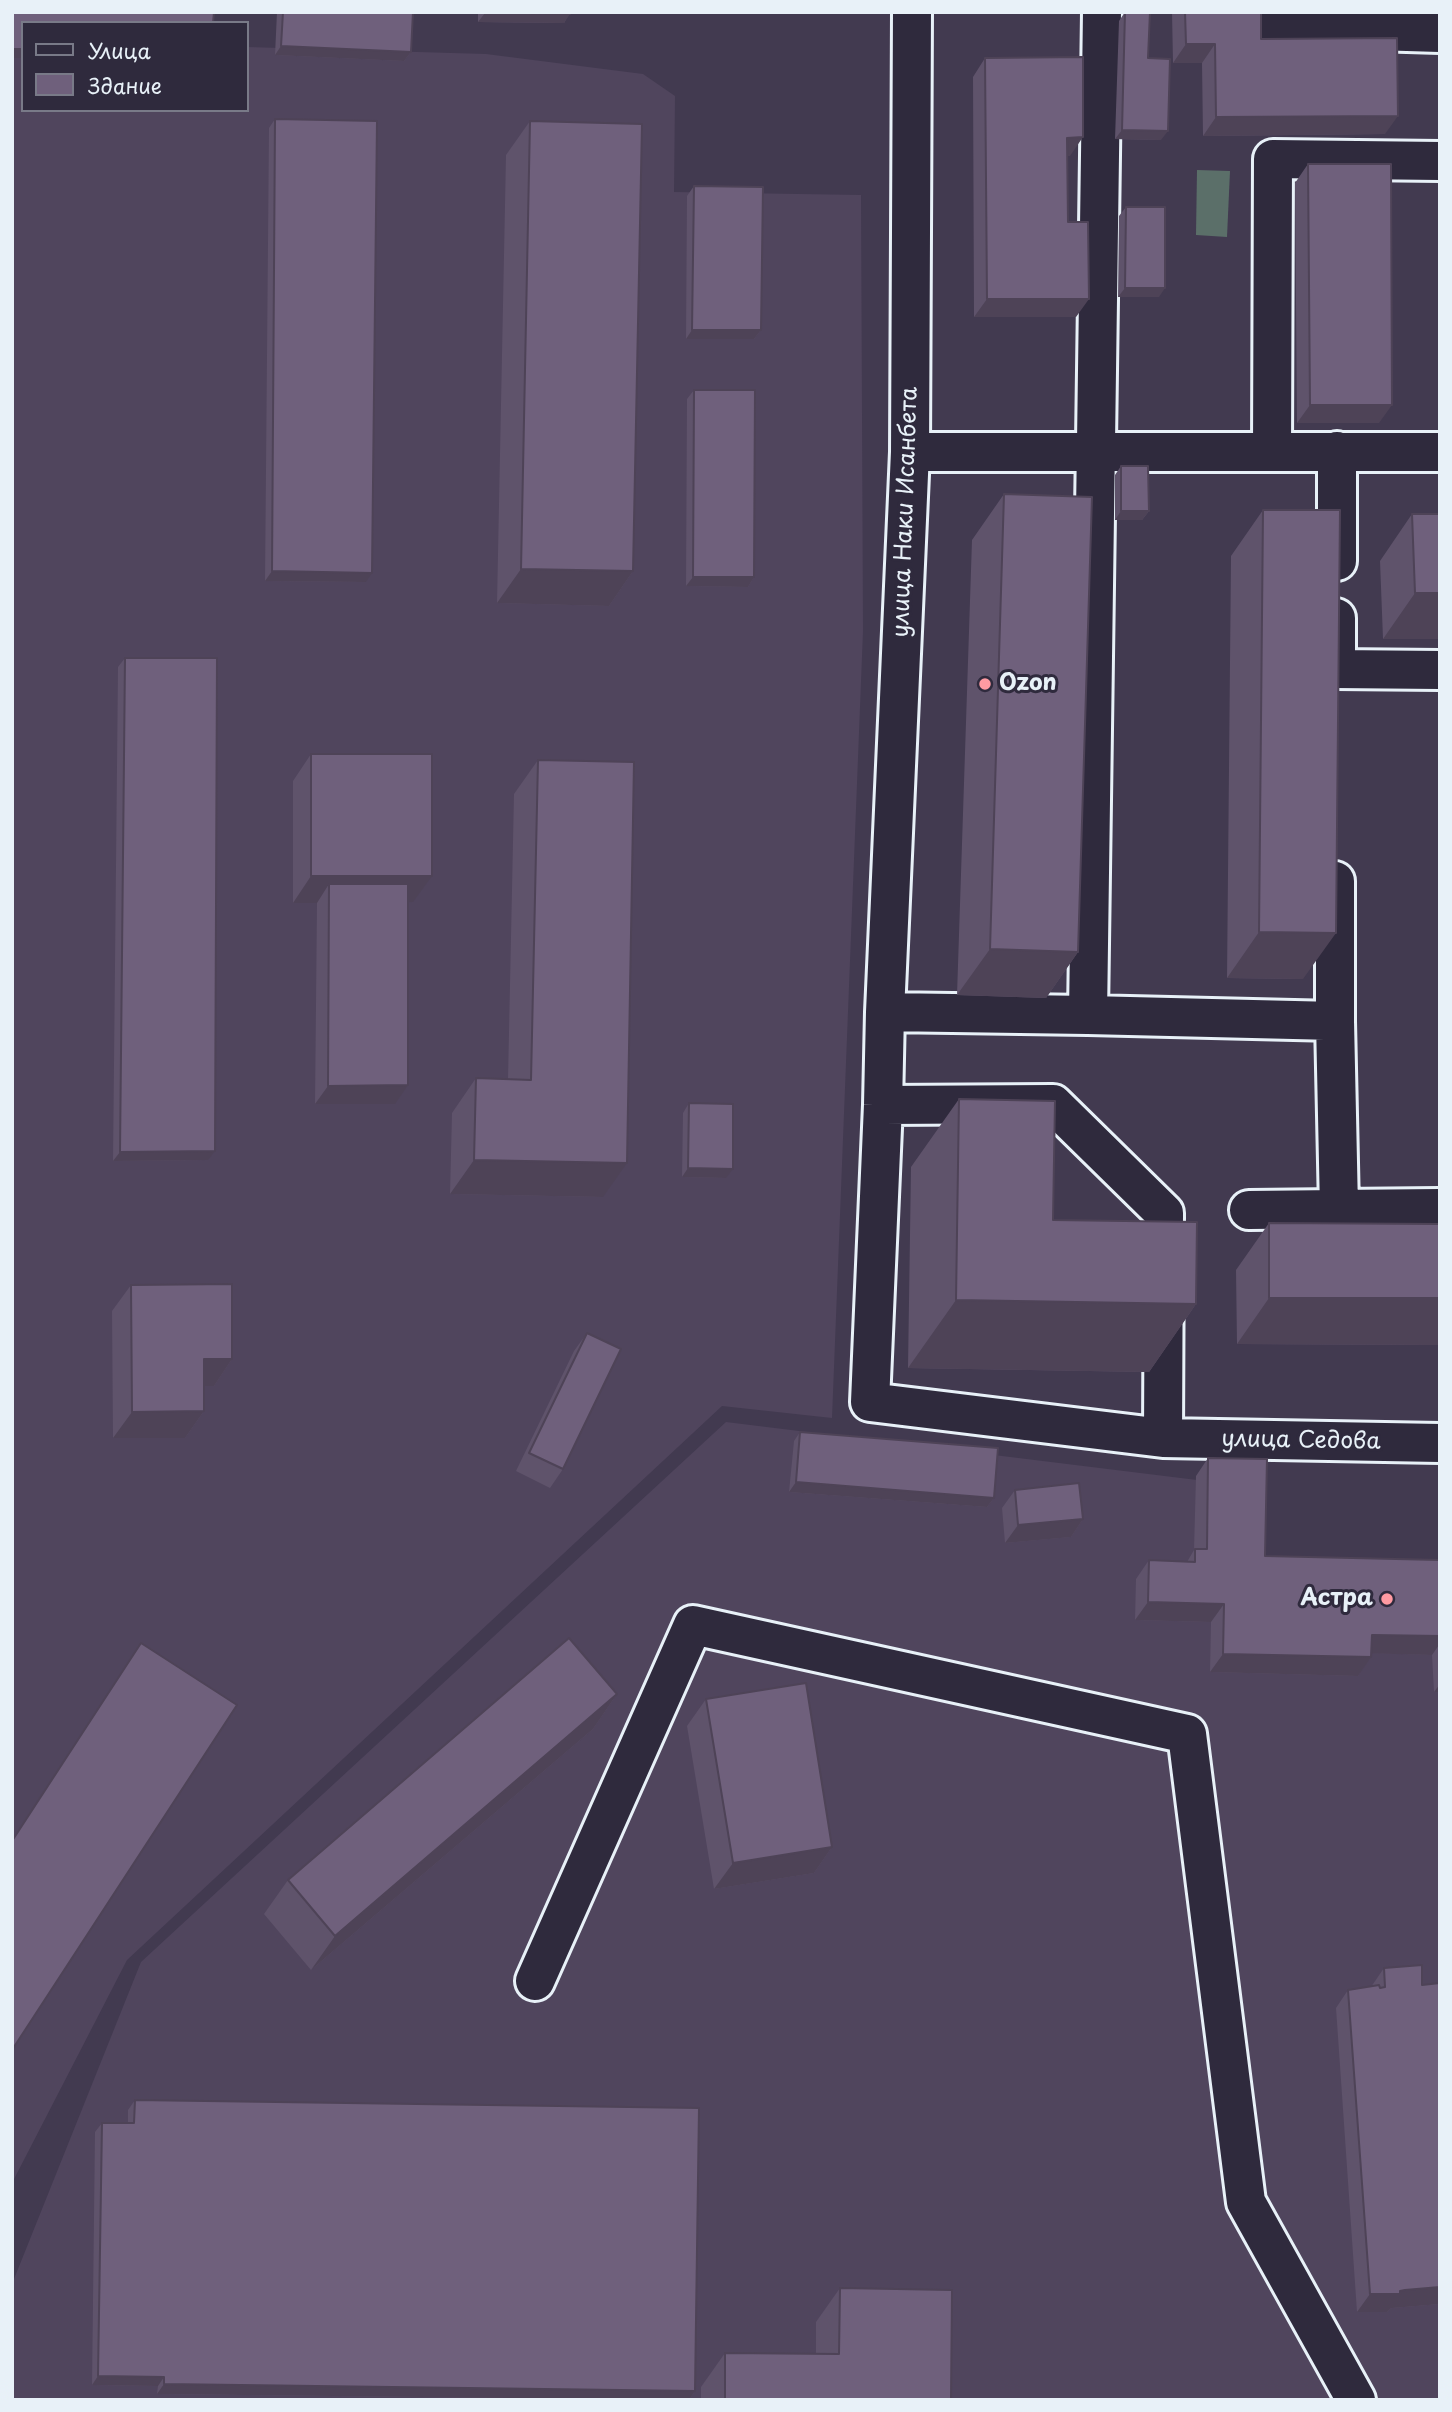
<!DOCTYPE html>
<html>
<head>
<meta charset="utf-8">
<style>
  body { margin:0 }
  #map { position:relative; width:1452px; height:2412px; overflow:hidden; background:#423a50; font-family:"Playpen Sans",sans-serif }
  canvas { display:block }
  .frame { position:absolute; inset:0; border:14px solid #e8f1f8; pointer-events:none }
  .legend { position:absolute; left:21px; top:21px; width:228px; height:91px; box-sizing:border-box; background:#2f2a3d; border:2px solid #797a88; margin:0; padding:9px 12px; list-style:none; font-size:21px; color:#e8f1f8 }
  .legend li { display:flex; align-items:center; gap:14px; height:35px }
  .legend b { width:35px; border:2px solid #797a88 }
</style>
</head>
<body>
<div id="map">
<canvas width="1452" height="2412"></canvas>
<div class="frame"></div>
<ul class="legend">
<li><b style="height:9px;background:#2f2a3d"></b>Улица</li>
<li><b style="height:19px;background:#6f607c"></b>Здание</li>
</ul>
</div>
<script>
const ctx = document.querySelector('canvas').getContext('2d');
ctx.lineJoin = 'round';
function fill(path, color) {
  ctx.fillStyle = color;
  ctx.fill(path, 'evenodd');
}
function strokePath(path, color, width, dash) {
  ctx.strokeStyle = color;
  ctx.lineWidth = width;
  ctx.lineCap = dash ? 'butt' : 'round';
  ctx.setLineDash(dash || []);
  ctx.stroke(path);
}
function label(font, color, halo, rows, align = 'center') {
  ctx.font = font + ' "Playpen Sans",sans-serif';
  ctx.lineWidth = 6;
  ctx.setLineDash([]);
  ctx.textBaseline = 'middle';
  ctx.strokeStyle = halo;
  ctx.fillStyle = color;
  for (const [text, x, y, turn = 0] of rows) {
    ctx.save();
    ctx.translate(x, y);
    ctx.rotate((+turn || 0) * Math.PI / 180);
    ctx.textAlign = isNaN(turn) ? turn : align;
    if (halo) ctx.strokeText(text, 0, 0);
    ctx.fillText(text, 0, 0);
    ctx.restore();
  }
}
fill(new Path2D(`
  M12 41 23 42V110H247V47L486 54 643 74 675 96 674 192 861 195 863 631 832 1418 722 1406 127 1960 12 2183Z
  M726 1422 1262 1488V1584L1440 1581V2400H12V2284L141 1962Z`), '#50455d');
fill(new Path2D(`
  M1197 170 1230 171 1227 237 1196 235Z`), '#5b6f69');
const minor = new Path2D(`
  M912 12 910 452 885 1012 883 1105 870 1402 1163 1438 1440 1443
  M1277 12 1276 28 1440 33
  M1272 451 1273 159 1440 161
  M910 452H1440
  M1337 561V451
  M1336 618V669L1440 670
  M1335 881V1021L1339 1209 1440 1208
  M885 1012 1088 1015 1102 12
  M1088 1015 1335 1021
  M883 1105 1053 1104 1164 1213 1163 1438
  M1249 1210 1339 1209
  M535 1981 693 1625 1187 1734 1246 2202 1356 2400`);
strokePath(minor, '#e8f1f8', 44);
strokePath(minor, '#2f2a3d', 38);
fill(new Path2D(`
  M277 12H413L411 52 404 61 275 55Z
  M478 12H570L564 23 478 22Z
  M1125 12 1148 58 1161 140 1115 139 1119 21Z
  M1172 12H1261V39L1385 134 1203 136 1202 63H1173Z
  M985 58 1070 156H1067L1068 222 1076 317H974L973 77Z
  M275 119 366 582 265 581 269 128Z
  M530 121 633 571 609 606 497 603 506 155Z
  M1308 164 1379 423H1297L1295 183Z
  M694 186 761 330 754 339H686L687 196Z
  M1126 207 1159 297H1118L1119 216Z
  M694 390 754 577 748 587 686 586 687 399Z
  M1121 466 1149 511 1142 520H1115V475Z
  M1004 494 1078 952 1046 998 957 995 972 540Z
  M1263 510 1303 979 1227 978 1231 556Z
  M1412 514 1440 639H1383L1380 561Z
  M125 658 208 1160 113 1161 118 667Z
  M311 754 413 902H408L395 1104H315L317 903H293V781Z
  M538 760 603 1197 450 1194 452 1113 476 1078 508 1079 514 794Z
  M959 1099 1053 1220 1196 1304 1149 1372 908 1368 911 1167Z
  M689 1103 726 1178 682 1177 683 1113Z
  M1269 1223 1440 1224V1345L1237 1344 1236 1270Z
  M131 1285 232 1359 214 1386H204V1411L185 1438H113L112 1311Z
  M587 1333 563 1469 550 1488 516 1471 574 1351Z
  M800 1432 994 1498 987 1507 789 1492 794 1441Z
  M1208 1458 1265 1556 1440 1560V1692H1434L1432 1655 1371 1653 1358 1676 1210 1672 1211 1622 1135 1620 1136 1579 1149 1560 1187 1562 1194 1550 1196 1476Z
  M1015 1490 1083 1519 1071 1537 1005 1543 1002 1508Z
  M617 1694 593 1729 311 1970 264 1914 288 1880Z
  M706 1699 832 1847 814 1873 714 1889 687 1726Z
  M1384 1968 1422 1985 1440 1983V2304L1392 2308 1390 2309 1387 2312H1357L1336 2008 1348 1990 1371 1987Z
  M135 2100 695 2391 689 2400H665L157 2394 158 2386 92 2385 95 2132 102 2123H128V2110Z
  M840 2288 951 2400H701V2387L725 2353 816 2354V2322Z`), '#5f536b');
fill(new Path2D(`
  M485 13 570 14 564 23 478 22Z
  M1186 44H1215L1202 63H1173Z
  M281 46 411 52 404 61 275 55Z
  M12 49H23V58H12Z
  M1398 116 1385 134 1203 136 1216 117Z
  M1122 130 1168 131 1161 140 1115 139Z
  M1083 137 1070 156H1054L1067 138Z
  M1125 288H1165L1159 297H1118Z
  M987 299H1089L1076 317H974Z
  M692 330H761L754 339H686Z
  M1310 405H1392L1379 423H1297Z
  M1121 511H1149L1142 520H1115Z
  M521 569 633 571 609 606 497 603Z
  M272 571 372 573 366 582 265 581Z
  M693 577H754L748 587 686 586Z
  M1415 593H1440V639H1383Z
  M311 876H432L413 902 329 903V884L317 903H293Z
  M1259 932 1336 933 1303 979 1227 978Z
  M990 949 1078 952 1046 998 957 995Z
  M408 1085 395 1104H315L328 1086Z
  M215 1151 208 1160 113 1161 120 1152Z
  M474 1160 627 1163 603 1197 450 1194Z
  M688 1168 733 1169 726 1178 682 1177Z
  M1269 1298H1440V1345L1237 1344Z
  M956 1300 1196 1304 1149 1372 908 1368Z
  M204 1359H232L214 1386H185Z
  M204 1411 185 1438H113L132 1412Z
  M796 1482 994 1498 987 1507 789 1492Z
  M1083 1519 1071 1537 1005 1543 1018 1525Z
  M1148 1602 1224 1604 1211 1622 1135 1620Z
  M1372 1635 1440 1636V1655L1439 1645 1432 1655 1359 1653Z
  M1223 1654 1371 1657 1358 1676 1210 1672Z
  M1440 1684V1692H1434Z
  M617 1694 593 1729 311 1970 335 1936Z
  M832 1847 814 1873 714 1889 733 1863Z
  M1440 2287V2304L1392 2308 1390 2309 1387 2312H1357L1370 2294Z
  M98 2376 164 2377 158 2386 92 2385Z
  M164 2384 695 2391 689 2400 157 2394Z`), '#4e4357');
const building = new Path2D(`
  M12 12H214L213 23H23V49H12Z
  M283 12H413L411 52 281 46Z
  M485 12H570V14Z
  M1125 12H1150L1148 58 1170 59 1168 131 1122 130Z
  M1185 12H1261V39L1397 38 1398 116 1216 117 1215 44H1186Z
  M1083 57V137L1067 138 1068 222H1088L1089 299H987L985 58Z
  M275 119 377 121 372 573 272 571Z
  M530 121 642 124 633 571 521 569Z
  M1308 164H1391L1392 405H1310Z
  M694 186 763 187 761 330H692Z
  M1126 207H1165V288H1125Z
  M694 390H755L754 577H693Z
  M1121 466H1148L1149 511H1121Z
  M1004 494 1092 497 1078 952 990 949Z
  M1263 510H1340L1336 933 1259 932Z
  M1412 514H1440V593H1415Z
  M125 658H217L215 1151 120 1152Z
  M311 754H432V876H311Z
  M538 760 634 762 627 1163 474 1160 476 1078 531 1080Z
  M329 884H408V1085L328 1086Z
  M959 1099 1055 1101 1053 1220 1197 1222 1196 1304 956 1300Z
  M689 1103 733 1104V1169L688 1168Z
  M1269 1223 1440 1224V1298H1269Z
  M232 1284V1359H204V1411L132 1412 131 1285Z
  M587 1333 621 1349 563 1469 529 1453Z
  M800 1432 998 1448 994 1498 796 1482Z
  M1208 1458 1267 1459 1265 1556 1440 1560V1636L1372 1635 1371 1657 1223 1654 1224 1604 1148 1602 1149 1560 1195 1562V1549H1207Z
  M1079 1483 1083 1519 1018 1525 1015 1490Z
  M569 1638 617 1694 335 1936 288 1880Z
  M141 1643 237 1705 12 2050V1841Z
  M806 1683 832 1847 733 1863 706 1699Z
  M1422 1965V1985L1440 1983V2287L1405 2290 1400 2291V2294H1370L1348 1990 1379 1985 1380 1988 1385 1987 1384 1968Z
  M135 2100 699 2108 695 2391 164 2384V2377L98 2376 102 2123H134Z
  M840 2288 952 2290 951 2400H725V2353L839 2354Z`);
fill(building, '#6f607c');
strokePath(building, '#4e4357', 2);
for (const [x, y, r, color] of [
  [985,684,7,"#ff9aa2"],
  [1387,1599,7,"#ff9aa2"]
]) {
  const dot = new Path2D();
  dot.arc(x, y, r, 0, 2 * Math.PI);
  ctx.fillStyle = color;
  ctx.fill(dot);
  strokePath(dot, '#2f2a3d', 2.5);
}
label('23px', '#e8f1f8', '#2f2a3d', [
  ["улица Наки Исанбета",906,512,-88],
  ["улица Седова",1301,1441,1]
]);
label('bold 23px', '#e8f1f8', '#2f2a3d', [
  ["Ozon",999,684],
  ["Астра",1373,1599,"right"]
], 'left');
</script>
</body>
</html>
